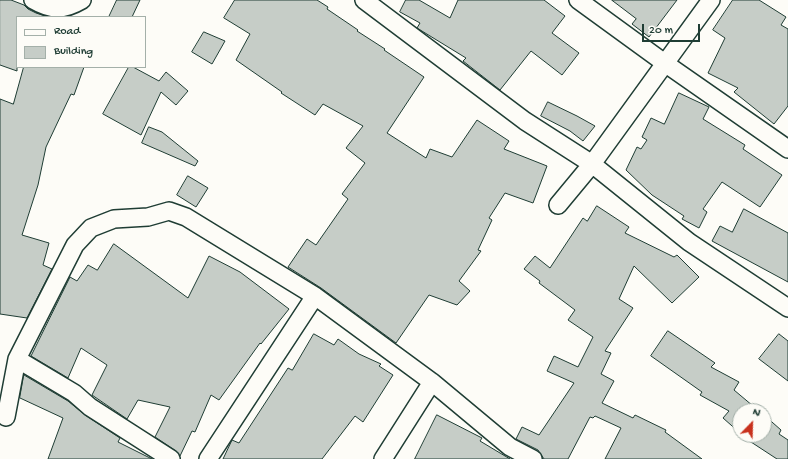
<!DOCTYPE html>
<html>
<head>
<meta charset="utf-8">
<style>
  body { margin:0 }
  #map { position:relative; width:788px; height:459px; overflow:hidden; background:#fdfcf7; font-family:"Gochi Hand",sans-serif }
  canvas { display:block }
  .legend { position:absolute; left:16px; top:16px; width:130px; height:52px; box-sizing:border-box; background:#fdfcf7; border:1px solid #a4b0a9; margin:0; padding:5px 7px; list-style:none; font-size:12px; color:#1f3d34 }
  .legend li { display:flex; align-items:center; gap:8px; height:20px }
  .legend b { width:20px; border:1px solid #a4b0a9 }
  .north { position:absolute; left:732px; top:403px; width:40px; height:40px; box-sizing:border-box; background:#fdfcf7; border:1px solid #a4b0a9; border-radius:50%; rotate:23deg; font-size:11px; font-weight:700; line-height:16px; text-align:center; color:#1f3d34 }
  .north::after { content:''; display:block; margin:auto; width:14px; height:18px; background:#c8321e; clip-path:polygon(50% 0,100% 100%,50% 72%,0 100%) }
  .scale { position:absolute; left:642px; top:24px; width:58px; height:18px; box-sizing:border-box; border:2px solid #1f3d34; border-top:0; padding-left:5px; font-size:12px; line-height:14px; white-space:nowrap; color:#1f3d34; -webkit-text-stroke:3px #fdfcf7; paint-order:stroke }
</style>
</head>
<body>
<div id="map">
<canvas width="788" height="459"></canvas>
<ul class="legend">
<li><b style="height:5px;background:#fdfcf7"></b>Road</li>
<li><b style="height:11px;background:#c6cdc7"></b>Building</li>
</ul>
<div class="north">N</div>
<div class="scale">20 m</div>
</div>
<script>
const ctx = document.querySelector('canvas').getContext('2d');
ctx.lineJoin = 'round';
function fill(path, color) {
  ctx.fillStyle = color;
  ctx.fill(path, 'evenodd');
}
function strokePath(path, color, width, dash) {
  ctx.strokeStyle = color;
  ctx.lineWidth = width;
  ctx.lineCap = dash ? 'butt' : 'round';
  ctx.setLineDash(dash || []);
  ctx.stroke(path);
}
const building = new Path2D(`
  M0 0H11L24 5 28 9 36 13 48 17H17V71L0 65Z
  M117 0H140L132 17H109Z
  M235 0H317L328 7 327 9 358 30 357 31 385 49 384 50 424 77 387 133 426 158 430 149 452 157 477 120 509 141 504 149 547 166 533 203 505 193 489 218 492 220 478 250 481 251 459 281 470 291 457 305 429 295 396 343 321 288 288 267 307 239 316 245 348 199 342 194 365 163 346 148 363 126 323 104 315 115 281 93 282 92 236 60 250 34 224 18Z
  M406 0H419L450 18 458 0H544L565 16 552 33 579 53 562 75 531 51 500 90 463 61 466 58 417 28 420 23 400 12Z
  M612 0H677L649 37 632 24 636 19Z
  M733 0H759L786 17 781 25 788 29V106L774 124 734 92 738 88 708 73 725 38 713 30Z
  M204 32 225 41 212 64 192 52Z
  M24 67H84L74 95 71 94 46 147 38 185 22 235 49 243 43 265 52 269 27 318 0 314V99L13 104Z
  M129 67H133L159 81 166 72 188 91 176 105 161 92 141 135 103 114Z
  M679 93 709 107 703 119 745 145 743 149 782 175 760 207 722 182 703 209 707 212 699 228 682 219 684 216 652 195 626 170 637 147 641 149 647 140 642 137 651 118 664 124Z
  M548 102 577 116 595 126 583 141 570 131 541 116Z
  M149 127 162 132 198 161 195 166 142 143Z
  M188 176 208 188 196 207 177 195Z
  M597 206 629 227 625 233 674 257 677 255 699 277 672 303 634 266 619 299 633 308 605 351 611 353 601 374 614 381 602 403 633 418 635 415 666 430 665 432 702 459H605L621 428 595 416 593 418 590 417 568 459H544L538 450 516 439 522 427 539 435 574 383 547 371 554 356 578 367 593 337 568 320 575 310 539 283 540 281 524 269 535 256 550 268 583 218 587 221Z
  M744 209 788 233V282L712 241 720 226 732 232Z
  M114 244 188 298 209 256 240 272 289 309 261 344 260 343 219 400 211 395 195 432 192 431 180 456 176 451 155 437 170 407 138 400 127 419 92 395 107 365 81 348 68 378 31 356 70 277 77 281 88 265 97 270Z
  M668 331 715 363 711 367 739 382 734 390 759 411H740V433L723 418 729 411 700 395 702 392 651 356Z
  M314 334 334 345 338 339 359 354 381 364 379 366 393 375 363 422 355 416 322 459H223L232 440 239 443 288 368 292 370Z
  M779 334 788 341V381L759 359Z
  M24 375 68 401 85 415 120 438 118 442 152 459H48L63 418 20 398Z
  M437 415 482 438 480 441 510 459H415Z
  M764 415 781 430 779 434 788 440V459H777L751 442 742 435H764Z`);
fill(building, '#c6cdc7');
strokePath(building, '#1f3d34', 1);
const street = new Path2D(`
  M33 0C52 11 63 11 82 0
  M364 0 525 121 592 164 689 242 788 308
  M578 0 666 64 788 149
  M558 205 592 164 711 0
  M17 359 74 393 90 407 171 459
  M6 417 17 359 75 245 91 228 114 219 148 217 169 211 186 217 315 296 432 382 510 447 533 459
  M208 459 315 296
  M383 459 432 382`);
strokePath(street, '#1f3d34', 20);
strokePath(street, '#fdfcf7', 17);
</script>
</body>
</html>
